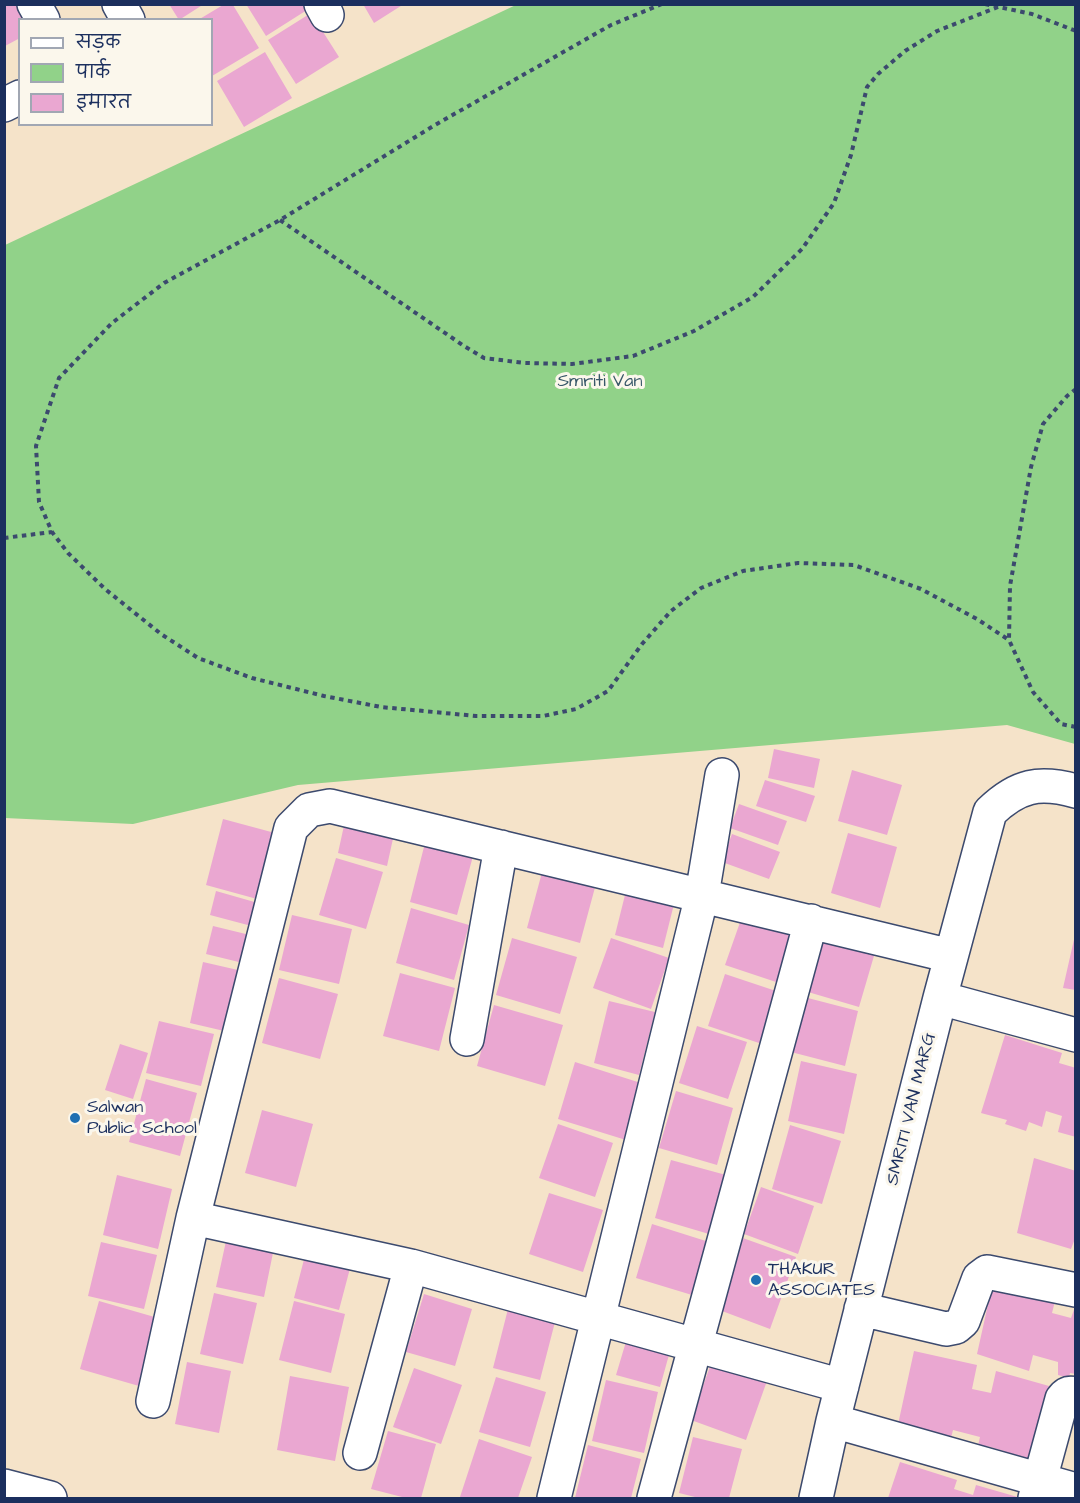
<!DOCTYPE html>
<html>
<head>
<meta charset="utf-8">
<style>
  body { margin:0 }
  #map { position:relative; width:1080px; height:1503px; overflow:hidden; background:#f5e3c9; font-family:"Architects Daughter","Playpen Sans Deva",sans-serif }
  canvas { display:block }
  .frame { position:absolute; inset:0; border:6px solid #1b2f5e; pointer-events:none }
  .legend { position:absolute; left:18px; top:18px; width:195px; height:108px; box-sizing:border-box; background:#fbf7ec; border:2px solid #a1a7b3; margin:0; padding:8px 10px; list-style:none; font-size:18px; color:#1b2f5e }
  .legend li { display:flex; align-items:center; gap:12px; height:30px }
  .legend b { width:30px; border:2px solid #a1a7b3 }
</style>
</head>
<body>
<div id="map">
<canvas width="1080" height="1503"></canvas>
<div class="frame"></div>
<ul class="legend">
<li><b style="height:8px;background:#fff"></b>सड़क</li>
<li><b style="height:16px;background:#91d289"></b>पार्क</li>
<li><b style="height:16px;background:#eaa7d1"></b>इमारत</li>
</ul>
</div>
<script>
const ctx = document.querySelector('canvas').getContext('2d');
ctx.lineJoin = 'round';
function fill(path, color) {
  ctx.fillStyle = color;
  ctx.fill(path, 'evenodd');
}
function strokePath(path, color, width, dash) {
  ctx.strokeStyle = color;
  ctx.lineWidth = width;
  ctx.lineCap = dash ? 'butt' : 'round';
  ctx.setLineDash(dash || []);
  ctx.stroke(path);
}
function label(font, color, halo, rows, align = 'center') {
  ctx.font = font + ' "Architects Daughter",sans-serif';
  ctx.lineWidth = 6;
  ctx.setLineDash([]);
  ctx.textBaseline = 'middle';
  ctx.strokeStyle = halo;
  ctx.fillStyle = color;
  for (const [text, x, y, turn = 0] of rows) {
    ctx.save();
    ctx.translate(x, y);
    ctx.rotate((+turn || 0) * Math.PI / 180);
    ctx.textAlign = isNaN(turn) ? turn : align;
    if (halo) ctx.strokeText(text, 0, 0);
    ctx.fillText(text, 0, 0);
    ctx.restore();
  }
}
fill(new Path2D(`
  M518 4 1075 5V744L1007 725 298 785 133 824 5 818V245Z`), '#91d289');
fill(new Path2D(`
  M5 4H19L27 20H20V38L5 46Z
  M169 4H204L179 20Z
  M246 4H303L307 10 266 36Z
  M363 4H404L374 23Z
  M223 5H233L259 48 212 76V20H198Z
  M311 13 339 57 296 84 268 40Z
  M265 52 292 98 244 127 217 81Z
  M774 749 820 759 814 788 768 778Z
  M852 770 902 785 887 835 838 821Z
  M765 780 815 796 806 822 756 806Z
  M739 804 787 821 778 845 730 828Z
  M223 819 275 833 257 899 206 885Z
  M345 821 394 834 387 866 338 853Z
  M848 833 897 847 880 908 831 893Z
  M732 834 780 852 769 879 722 862Z
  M425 843 473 856 457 915 410 902Z
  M336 858 383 872 366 929 319 915Z
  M544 865 597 880 580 943 527 928Z
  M216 891 265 905 259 928 210 915Z
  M626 891 674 904 663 948 615 935Z
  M411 908 469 925 454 980 396 963Z
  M744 911 800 930 782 984 725 965Z
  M292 915 352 929 339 984 279 970Z
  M213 926 254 936 247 964 206 954Z
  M824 935 876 949 859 1007 808 992Z
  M1075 935 1076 936V990L1063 988Z
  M512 938 577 957 560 1014 496 995Z
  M611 938 669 958 651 1009 593 988Z
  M203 962 251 973 237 1034 190 1023Z
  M400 973 455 988 439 1051 383 1036Z
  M725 974 779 992 762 1044 708 1026Z
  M279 978 338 994 320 1059 262 1043Z
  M804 997 858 1011 845 1066 791 1052Z
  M609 1001 655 1012 639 1075 594 1063Z
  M494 1005 563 1025 545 1086 477 1066Z
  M159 1021 214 1034 201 1086 146 1073Z
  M697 1026 747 1042 728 1099 679 1083Z
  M1005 1035 1062 1053 1059 1063 1076 1068V1137L1058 1132 1062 1116 1046 1111 1042 1127 1029 1122 1026 1131 1005 1124 1007 1120 981 1113Z
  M120 1044 148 1053 133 1099 105 1090Z
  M801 1061 857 1074 844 1134 788 1121Z
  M575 1062 644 1084 626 1140 558 1119Z
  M146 1079 197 1093 180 1156 129 1142Z
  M676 1091 733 1108 717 1165 659 1148Z
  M262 1110 313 1124 296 1187 245 1173Z
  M558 1124 613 1143 595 1197 539 1178Z
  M790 1125 841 1141 822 1204 772 1189Z
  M1034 1158 1076 1171V1236L1071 1249 1017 1233Z
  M671 1160 726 1175 709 1234 655 1218Z
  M117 1175 172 1189 158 1249 103 1235Z
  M761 1187 814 1206 798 1254 744 1234Z
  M549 1193 603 1210 583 1272 529 1254Z
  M652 1224 709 1242 692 1295 636 1278Z
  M228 1232 275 1243 264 1297 216 1287Z
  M740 1237 796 1257 770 1329 714 1308Z
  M101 1242 157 1255 144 1309 88 1296Z
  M308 1244 353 1257 339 1310 294 1298Z
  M993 1282 1056 1297 1052 1313 1071 1318 1076 1304V1374L1070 1373 1069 1378 1058 1375V1362L1033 1355 1029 1371 977 1354Z
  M214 1293 257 1303 243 1364 200 1354Z
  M424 1294 472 1309 455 1366 406 1352Z
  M99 1301 158 1318 139 1386 80 1369Z
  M294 1301 345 1314 331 1373 279 1360Z
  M508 1309 555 1322 540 1380 493 1368Z
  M628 1335 672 1344 660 1387 616 1375Z
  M914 1351 977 1365 972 1389 991 1393 996 1371 1049 1386 1027 1466 1002 1461 1004 1451 987 1446 986 1454 977 1450 980 1437 953 1430 949 1446 897 1429Z
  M713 1358 768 1378 746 1440 691 1420Z
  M187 1362 231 1371 219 1433 175 1424Z
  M414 1368 462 1385 441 1444 393 1427Z
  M290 1376 349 1387 335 1461 277 1450Z
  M496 1377 546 1392 530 1447 479 1432Z
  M606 1380 658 1392 644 1453 592 1441Z
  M388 1431 436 1444 421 1498H406L371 1489Z
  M693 1437 742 1449 729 1498H699L679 1493Z
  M479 1439 532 1457 518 1498 460 1497Z
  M588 1445 641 1459 631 1498H575Z
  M900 1462 957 1480 954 1489 973 1495 976 1485 1021 1498H888Z`), '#eaa7d1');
const minor = new Path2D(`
  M34 4 43 20
  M119 4 128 20
  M321 4 327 15
  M4 105 20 97
  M940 998 1076 1035
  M467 1039 501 847
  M193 1218 411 1266 842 1386
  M861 1309 946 1329 956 1327 963 1321 979 1278 987 1272 1076 1290
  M153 1401 193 1218 291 828 309 810 330 806 951 956
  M833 1421 1076 1490
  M360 1453 411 1266
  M554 1498 702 895 722 775
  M654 1498 811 921
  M816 1498 833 1421 940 998 990 812C1018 785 1039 781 1076 791
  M1035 1498 1062 1399C1066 1393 1069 1392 1076 1394`);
const major = new Path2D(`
  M4 1486 50 1498`);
strokePath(minor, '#3c4a6e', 36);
strokePath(major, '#3c4a6e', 36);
strokePath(new Path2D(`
  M662 4 611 25 435 125 280 220 164 283 112 323 59 378 36 446 39 502 52 532 68 553 105 589 161 634 198 658 252 678 324 696 381 707 476 716H543L576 709 608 691 642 644 671 611 701 588 743 571 798 563 854 565 921 589 977 619 1009 640
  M985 4 1032 14 1076 31
  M280 220 464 346 484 358 525 363 572 364 633 356 694 331 753 297 802 249 834 203 851 155 867 87 878 74 905 51 937 31 998 7
  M1076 389 1067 396 1043 424 1031 467 1010 586 1009 640 1033 692 1061 724 1076 727
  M4 538 52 532`), '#3c4a6e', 4, [4.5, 4.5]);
strokePath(minor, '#fff', 33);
strokePath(major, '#fff', 33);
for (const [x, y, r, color] of [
  [75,1118,6,"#1f6fb2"],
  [756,1280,6,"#1f6fb2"]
]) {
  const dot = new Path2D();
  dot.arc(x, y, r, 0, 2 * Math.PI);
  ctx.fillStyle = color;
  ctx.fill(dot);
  strokePath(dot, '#fbf7ec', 2);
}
label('18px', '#385869', '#fbf7ec', [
  ["Smriti Van",600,382]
]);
label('18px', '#1b2f5e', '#fbf7ec', [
  ["Salwan",87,1108],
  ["Public School",87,1129],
  ["THAKUR",768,1270],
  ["ASSOCIATES",768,1291]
], 'left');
label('18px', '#1b2f5e', '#fbf7ec', [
  ["SMRITI VAN MARG",912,1109,-76]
]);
</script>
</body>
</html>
